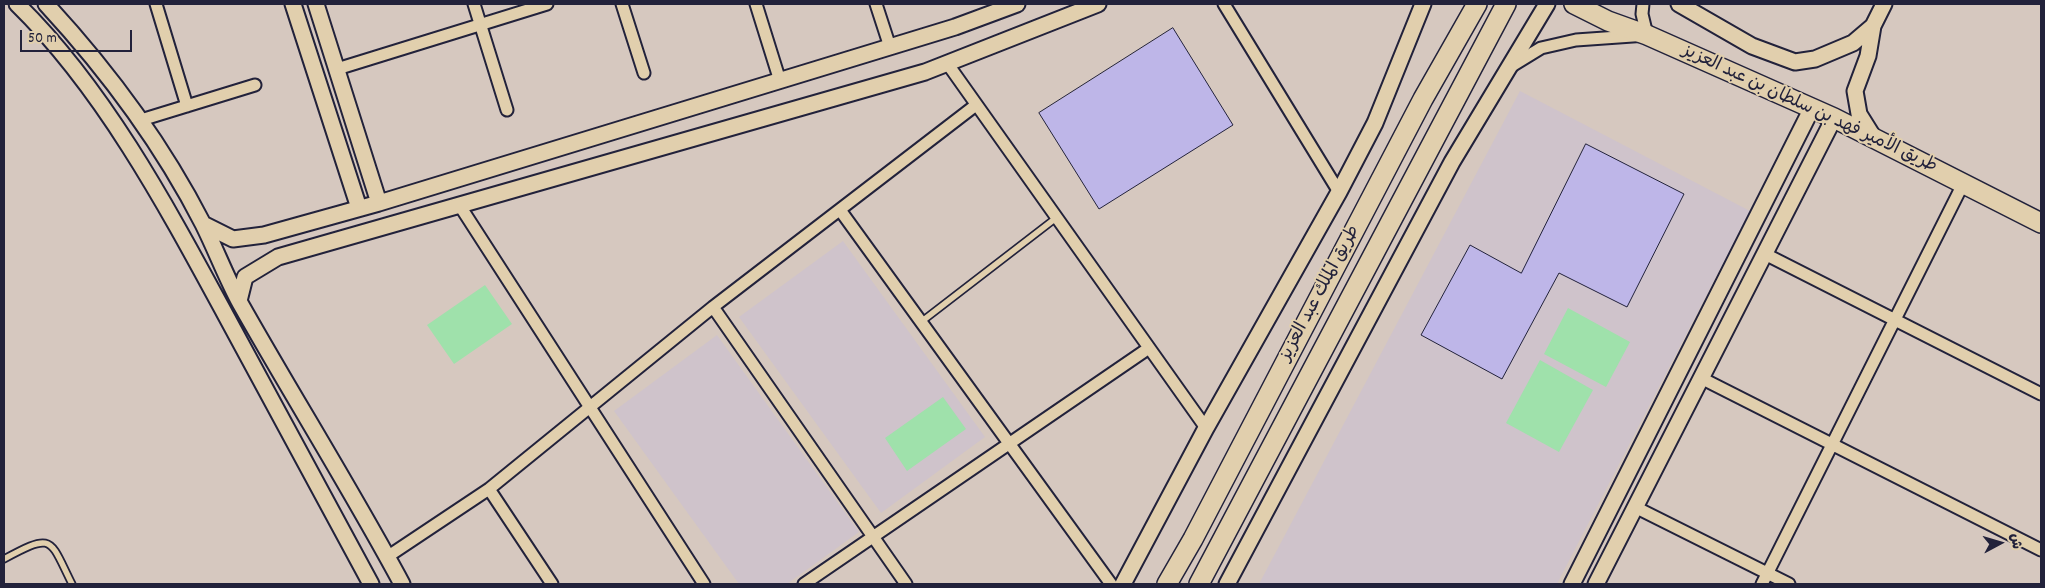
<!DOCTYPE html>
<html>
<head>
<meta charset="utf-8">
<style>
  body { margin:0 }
  #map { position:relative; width:2045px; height:588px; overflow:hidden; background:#d6c8bf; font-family:Dekko,"Playpen Sans Arabic",sans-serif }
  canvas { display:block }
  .frame { position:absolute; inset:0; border:5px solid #22223b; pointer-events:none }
  .north { position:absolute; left:1975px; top:518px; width:50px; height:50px; -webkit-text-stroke:4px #e1cfad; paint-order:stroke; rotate:84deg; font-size:14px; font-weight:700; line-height:20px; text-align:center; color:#22223b }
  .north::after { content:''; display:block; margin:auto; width:18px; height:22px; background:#22223b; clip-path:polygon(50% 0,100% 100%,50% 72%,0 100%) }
  .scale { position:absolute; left:20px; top:30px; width:112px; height:22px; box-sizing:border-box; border:2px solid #22223b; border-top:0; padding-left:6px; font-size:15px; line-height:18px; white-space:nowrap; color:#22223b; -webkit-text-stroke:4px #e1cfad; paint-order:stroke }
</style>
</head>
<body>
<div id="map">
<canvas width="2045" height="588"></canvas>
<div class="frame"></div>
<div class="north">ش</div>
<div class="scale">50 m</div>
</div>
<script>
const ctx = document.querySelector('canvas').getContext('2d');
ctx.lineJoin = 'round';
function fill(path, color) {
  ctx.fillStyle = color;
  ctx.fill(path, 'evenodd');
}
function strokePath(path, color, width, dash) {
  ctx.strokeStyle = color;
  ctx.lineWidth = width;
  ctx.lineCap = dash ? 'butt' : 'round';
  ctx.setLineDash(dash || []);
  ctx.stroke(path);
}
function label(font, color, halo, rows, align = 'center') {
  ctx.font = font + ' Dekko,"Playpen Sans Arabic",sans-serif';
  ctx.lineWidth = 4;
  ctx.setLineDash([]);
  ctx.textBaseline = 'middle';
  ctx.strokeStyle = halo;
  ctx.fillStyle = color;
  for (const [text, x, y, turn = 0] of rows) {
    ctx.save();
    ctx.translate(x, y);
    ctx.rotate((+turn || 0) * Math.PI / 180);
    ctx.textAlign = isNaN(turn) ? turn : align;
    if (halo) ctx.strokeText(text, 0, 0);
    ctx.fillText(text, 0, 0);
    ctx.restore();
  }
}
fill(new Path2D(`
  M1520 91 1750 211 1557 584H1259Z
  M843 241 985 437 881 513 739 317Z
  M717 335 859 532 787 584H739L614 411Z`), '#cfc3cb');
fill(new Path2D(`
  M485 285 512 324 454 364 427 325Z
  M1568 308 1630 342 1606 387 1544 354Z
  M1540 360 1593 390 1559 452 1506 423Z
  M943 397 966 429 907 471 885 438Z`), '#9fe1ab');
const building = new Path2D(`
  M1173 28 1233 125 1099 209 1039 113Z
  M1586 144 1684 194 1627 307 1559 273 1502 379 1421 335 1470 245 1521 273Z`);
fill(building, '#beb6e8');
strokePath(building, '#22223b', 1);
const service = new Path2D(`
  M921 322 1056 218
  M4 559C54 532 49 538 72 584`);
const minor = new Path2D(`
  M156 4 187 106
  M474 4 507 110
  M622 4 644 73
  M756 4 780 81
  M876 4 890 47
  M1224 4 1339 192
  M947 63 1206 428
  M1510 67 1541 48 1576 40 1647 35 1642 14 1643 4
  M337 69 547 4
  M141 120 255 85
  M460 206 704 584
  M840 210 1111 584
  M1765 254 2041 394
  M713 307 906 584
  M1701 378 2041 550
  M489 489 552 584
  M1635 507 1789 584
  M387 557 489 489 713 307 976 105
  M804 584 1149 348
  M1762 584 1963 184`);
const tertiary = new Path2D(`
  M17 4C104 89 167 207 225 314 274 404 322 494 371 584
  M46 4C107 70 162 144 203 224 216 250 226 277 240 303 293 397 351 489 402 584
  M293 4 359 208
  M316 4 379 203
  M1679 4 1752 46 1795 62 1815 59 1853 43 1873 26 1884 4
  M1873 26 1868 56 1855 91 1859 114 1874 138
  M203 224 233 239 264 235 379 203 955 27 1017 4
  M239 301 245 277 278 257 925 72 1098 4
  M1123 584 1206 428 1339 192 1375 123 1423 4
  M1227 584 1452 162 1547 4
  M1572 584 1812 108
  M1596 584 1834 118`);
const primary = new Path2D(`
  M1574 4 1608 21 1647 35 1834 118 2041 223
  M1167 584 1193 539 1423 99 1477 4
  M1199 584 1506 4`);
strokePath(service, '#22223b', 9);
strokePath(minor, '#22223b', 15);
strokePath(tertiary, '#22223b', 19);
strokePath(primary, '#22223b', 22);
strokePath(service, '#e1cfad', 5.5);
strokePath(minor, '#e1cfad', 11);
strokePath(tertiary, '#e1cfad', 15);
strokePath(primary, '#e1cfad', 19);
label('18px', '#22223b', '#e1cfad', [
  ["طريق الأمير فهد بن سلطان بن عبد العزيز",1809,110,25],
  ["طريق الملك عبد العزيز",1321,294,-62]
]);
</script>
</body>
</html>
